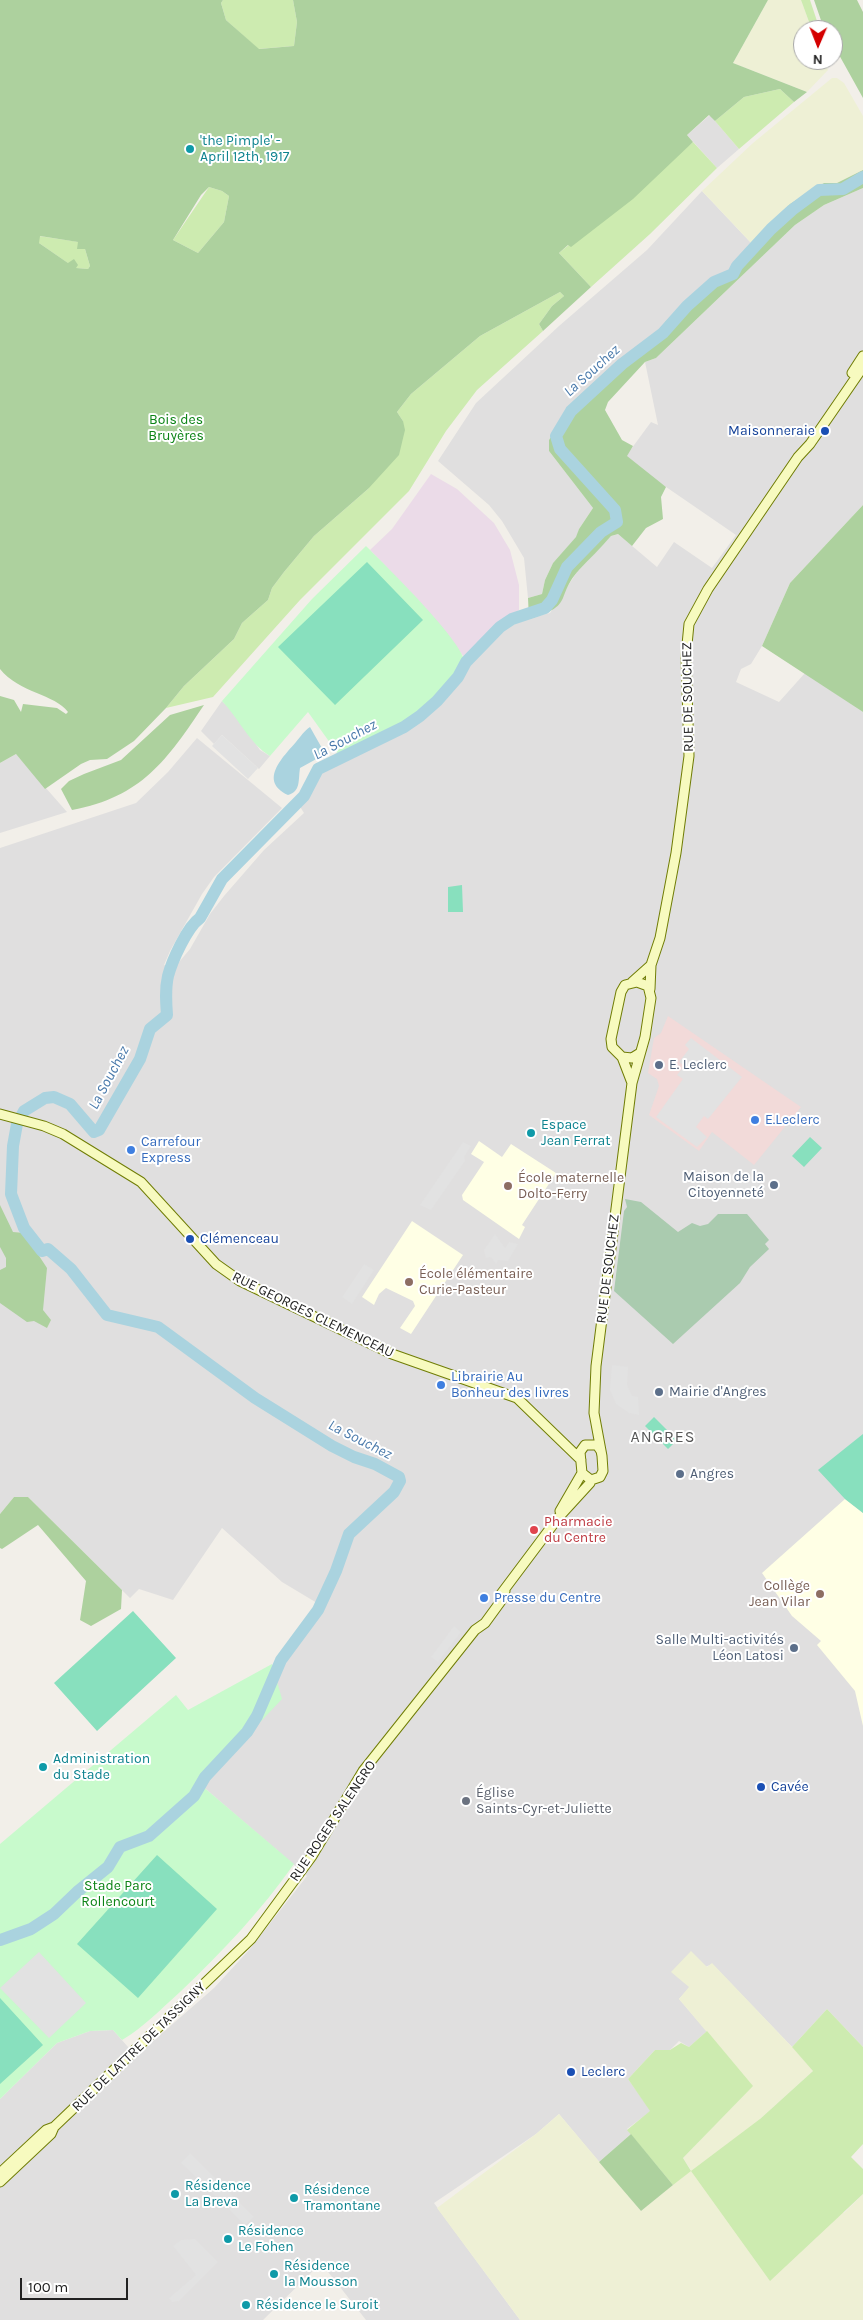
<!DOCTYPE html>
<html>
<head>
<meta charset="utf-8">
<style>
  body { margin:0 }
  #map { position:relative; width:863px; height:2320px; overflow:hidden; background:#f2efe9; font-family:Karla,sans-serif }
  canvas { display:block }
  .north { position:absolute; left:793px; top:20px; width:50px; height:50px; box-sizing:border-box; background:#fff; border:1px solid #a7a7a7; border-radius:50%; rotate:181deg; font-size:14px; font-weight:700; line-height:20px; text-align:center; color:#222 }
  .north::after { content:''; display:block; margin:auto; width:18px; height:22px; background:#d40000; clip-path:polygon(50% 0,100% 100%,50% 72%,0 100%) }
  .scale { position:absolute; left:20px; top:2278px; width:108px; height:22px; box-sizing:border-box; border:2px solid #222; border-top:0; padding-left:6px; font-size:15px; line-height:18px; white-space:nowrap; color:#222; -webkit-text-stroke:4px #fff; paint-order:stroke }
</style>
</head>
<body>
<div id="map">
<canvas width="863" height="2320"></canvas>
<div class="north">N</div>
<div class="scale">100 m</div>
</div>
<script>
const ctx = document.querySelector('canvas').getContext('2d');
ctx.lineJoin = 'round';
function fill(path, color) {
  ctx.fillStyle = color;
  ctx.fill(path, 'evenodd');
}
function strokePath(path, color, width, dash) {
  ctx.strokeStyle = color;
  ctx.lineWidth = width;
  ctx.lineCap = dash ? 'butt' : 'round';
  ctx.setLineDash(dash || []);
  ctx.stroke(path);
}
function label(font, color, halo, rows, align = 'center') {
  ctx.font = font + ' Karla,sans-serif';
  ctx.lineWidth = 4;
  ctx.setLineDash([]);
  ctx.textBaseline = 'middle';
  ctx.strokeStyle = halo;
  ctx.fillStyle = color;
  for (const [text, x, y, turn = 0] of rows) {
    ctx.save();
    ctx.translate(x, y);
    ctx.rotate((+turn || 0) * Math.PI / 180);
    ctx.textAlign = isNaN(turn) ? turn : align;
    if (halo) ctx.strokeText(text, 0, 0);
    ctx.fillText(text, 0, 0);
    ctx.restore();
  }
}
fill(new Path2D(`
  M710 115 739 149 717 168 687 135Z
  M863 188V505L790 583 762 646 751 664 741 669 736 682 779 702 805 673 863 712V2047L827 2009 792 2047 712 1964 681 1978 690 1987 679 1999 707 2031 689 2047 679 2041 670 2050H655L628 2079 651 2111 627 2129 631 2134 599 2162 559 2114 536 2134 434 2203 520 2320H366L321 2263 263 2320H0V2099L57 2043 90 2031 113 2030 136 2056 214 1988 250 1949 307 1876 201 1785 225 1762 253 1729 290 1653 315 1620 322 1606 282 1582 222 1528 173 1600 139 1589 130 1598 28 1497H14L0 1514V1117L52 1132 91 1153 95 1148 46 1121 0 1111V848L136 803 168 772 197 738 282 808 214 877 202 894 170 951 164 965 174 968 190 949 210 914 224 896 264 850 304 813 299 805 311 789 319 771 332 762 415 724 455 686 472 659 502 630 519 621 550 613 577 572 611 536 618 534 657 567 674 542 712 568 736 535 653 478 626 456 651 422 658 425 645 362 656 358 795 225 824 205Z
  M702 191 753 245 730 270 692 297 666 321 653 338 637 346 613 365 570 405 549 440V451L593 508 579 529 577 537 553 563 545 580 542 594 528 598 524 558 502 521 489 505 438 461 476 403 559 326 647 250Z
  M222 701 235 714 260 750 270 756 259 769 222 735 214 744 201 731Z
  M16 754 67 812 0 833V763Z`), '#e0dfdf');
fill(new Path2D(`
  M668 1016 801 1107 754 1165 712 1132 699 1151 649 1115 659 1086 657 1079 648 1073 654 1038 661 1033Z`), '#f2dad9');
fill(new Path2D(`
  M431 474 457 489 494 523 510 550 519 585V610L499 624 464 657 419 601 370 550 392 529Z`), '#ebdbe8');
fill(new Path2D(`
  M479 1141 502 1157 511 1144 556 1173 522 1225 525 1227 519 1239 463 1200 462 1195 484 1162 471 1154Z
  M412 1221 463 1255 411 1334 400 1328 415 1306 413 1301 386 1288 379 1294 374 1305 362 1297Z
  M845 1499 863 1513V1726L855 1691 817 1645 821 1641 792 1616 762 1573Z`), '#ffffe5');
fill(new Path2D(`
  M768 0H801L812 30H803V60H825L828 70 807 92 733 63Z
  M832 78H837L844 83 863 116V170L837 183H824L790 204 753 245 702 191 753 143Z
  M691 1951 707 1967 712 1963 814 2070 760 2119 844 2213 863 2194V2320H520L437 2208 536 2134 559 2114 641 2211 691 2170 683 2158 752 2086 679 1999 689 1987 671 1972Z`), '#eef0d5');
fill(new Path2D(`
  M223 0H293L297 22 294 46 258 49 226 20 221 3Z
  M801 0H810L820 30H812Z
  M780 89 794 102 739 149 715 121 744 97Z
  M693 142 717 168 650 234 591 287 559 253Z
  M209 187 222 191 229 196 224 222 198 253 173 240Z
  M39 236 79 242 85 249 90 266 88 269 75 268 39 243Z
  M560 292 564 296 552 306 539 324 543 331 477 390 446 431 409 491 300 600 213 697 166 708 184 686 234 639 242 623 268 600 272 588 284 572 314 536 368 489 403 421 397 412 411 394 480 336Z
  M827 2009 863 2047V2144L851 2157 863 2169V2194L770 2281 691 2171 673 2185 627 2130 650 2111 628 2079 655 2050H670L681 2043 689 2047 707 2031 753 2086 683 2158 691 2171 760 2119 813 2071 792 2047Z`), '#cdebb0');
fill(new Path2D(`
  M0 0H223L221 3 226 20 259 49 294 46 297 22 293 0H768L733 63 807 92 794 102 780 89 744 97 715 121 709 115 687 135 693 142 633 199 571 247 568 245 559 253 591 287 543 331 539 324 552 306 564 296 560 292 480 336 411 394 397 412 403 421 405 430 399 455 368 489 314 536 284 572 272 588 268 600 242 623 234 639 184 686 166 708 134 741 107 759 90 760 81 764 45 789 16 754 0 763V696L14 700 21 712 23 704 57 708 66 714 68 712C55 694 19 693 0 669ZM209 187 222 191 229 196 224 222 198 253 173 240 201 195ZM40 236 78 242 77 249H85L90 266 88 269 76 268 78 265 74 259 68 263 39 243Z
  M814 0H857L863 12V98L833 44V30L824 29Z
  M863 170V188L824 205 795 225 656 358 645 362 608 402 605 410 622 440 633 446 627 456 666 487 661 497 663 519 646 528 632 546 618 534 611 536C601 548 589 559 579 570 554 598 576 605 529 619L528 598 542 594 545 580 553 563 576 537 579 529 593 508 549 451V440L570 405 613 365 637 346 653 338 666 321 692 297 730 270 790 204 824 183H837Z
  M863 505V712L762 646 790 583Z
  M204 705C167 760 142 797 72 810L61 789 69 781 84 774 121 760 170 715Z
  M0 1205 13 1232 24 1233 47 1268 43 1310 51 1320 47 1328 34 1321 27 1322 0 1303V1270L6 1267V1258L0 1247Z
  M14 1497H28L122 1590 121 1609 91 1626 80 1620 86 1581 38 1525 2 1549 0 1548V1514Z
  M631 2134 673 2185 641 2211 599 2162Z`), '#add19e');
fill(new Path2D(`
  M625 1199 641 1202 678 1232 692 1223 700 1226 708 1224 718 1214H747L769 1240 765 1244 769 1249 750 1267 740 1283 673 1344 614 1291 624 1211 627 1207Z`), '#aacbaf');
fill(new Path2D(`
  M366 546C386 566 460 638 465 662 433 713 390 729 338 754L308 712 270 756C250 744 239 719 222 701L312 599Z
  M272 1664 282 1699 201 1785 294 1864C261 1911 222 1952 180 1992 161 2009 144 2027 122 2040L113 2030 90 2031 57 2043 0 2099V1844L176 1695 188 1710Z`), '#c8facc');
fill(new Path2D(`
  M367 562 423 620 335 705 278 647Z
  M462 885 463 912H448V887Z
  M810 1137 822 1148 804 1167 792 1156Z
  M654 1417 677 1440 668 1449 645 1426Z
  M863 1434V1513L845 1499 818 1470Z
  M133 1611 176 1658 97 1731 54 1683Z
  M157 1855 217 1909 138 1998 77 1944Z
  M0 1998 43 2045 0 2084Z`), '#88e0be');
fill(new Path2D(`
  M222 735 258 768 248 779 212 746Z
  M691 1038 742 1077 708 1119 704 1116 696 1127 707 1137 697 1147 656 1117 683 1079 677 1075 684 1066 679 1062 689 1049 685 1045Z
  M463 1142 471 1146 464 1157 465 1161 431 1210 420 1205Z
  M723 1170H728L735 1176 758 1177V1200L720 1197Z
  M495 1234 505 1248 509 1242 518 1244 508 1261 498 1260 496 1264 491 1257 486 1258 484 1250Z
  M364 1264 374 1270 352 1304 342 1297Z
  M612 1365 628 1367 627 1385 632 1396 638 1397 639 1415 629 1413 616 1404 610 1390Z
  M454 1626 461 1632 438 1662 431 1657Z
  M39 1952 86 2003 49 2038 0 1988Z
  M190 2153 254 2217 245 2225 181 2163Z
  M195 2239 218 2262 179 2301 172 2302 169 2298 196 2275 173 2246 181 2240Z`), '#e2e2e2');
fill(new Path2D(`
  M310 727 323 750 320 757 300 768C298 781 301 791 288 795 258 781 283 757 296 742 301 736 304 731 310 727Z`), '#aad3df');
strokePath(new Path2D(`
  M0 1940 31 1929 54 1914 77 1892 108 1867 120 1847 149 1836 194 1796 205 1777 247 1732 257 1716 281 1660 318 1610 336 1571 349 1534 394 1492 400 1481 399 1477 375 1464 354 1457 332 1446 255 1398 158 1327 107 1315 71 1269 48 1249 42 1251 24 1228 11 1194 13 1146 17 1124 24 1111 45 1098 54 1097 70 1104 94 1132 99 1130 140 1059 150 1029 167 1015C166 1002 165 989 168 976 172 961 187 927 200 918L222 879 304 796 318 769 404 727 420 716 437 701 458 677 466 662 500 627 512 619 545 608 552 600 567 567 601 532 617 522 615 510 560 449 556 436 571 411 622 364 663 333 687 306 714 282 733 274 737 266 771 229 792 210 819 190 843 189 863 177`), '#aad3df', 12);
const secondary = new Path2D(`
  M852 373 863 356
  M632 982 651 965
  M650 989 651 965 660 938 676 853 689 756 686 655 689 624 708 589 798 457 810 444 863 367
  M622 1057 632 1083
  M0 1114 44 1126 63 1134 141 1182 216 1264 240 1281 392 1354 517 1398 581 1460
  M591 1480 600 1477 603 1471 602 1456 594 1413 596 1366 632 1083 645 1037 651 998 648 986 637 982 625 985 621 992 611 1039 612 1047 622 1057 632 1058 640 1053
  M591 1480 582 1473 580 1452 585 1445H597L601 1451
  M560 1511 582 1473
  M501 1594 558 1518 590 1483 591 1480
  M0 2173 46 2130 54 2127
  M0 2182 51 2134 54 2127 251 1939 312 1856 363 1771 475 1630 485 1623 501 1601 505 1591`);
strokePath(secondary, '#707d05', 11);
strokePath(secondary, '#f7fabf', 9);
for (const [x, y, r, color] of [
  [190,149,5,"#0f9aa8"],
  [825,431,5,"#1a4fb4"],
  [659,1065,5,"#5c6f8a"],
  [755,1120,5,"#3f7fe0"],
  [531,1133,5,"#0f9aa8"],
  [131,1150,5,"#3f7fe0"],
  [774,1185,5,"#5c6f8a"],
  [508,1186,5,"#8d6e63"],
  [190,1239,5,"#1a4fb4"],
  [409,1282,5,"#8d6e63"],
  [441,1385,5,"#3f7fe0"],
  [659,1392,5,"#5c6f8a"],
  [680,1474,5,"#5c6f8a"],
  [534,1530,5,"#e0444e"],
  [820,1594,5,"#8d6e63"],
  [484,1598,5,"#3f7fe0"],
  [794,1648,5,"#5c6f8a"],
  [43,1767,5,"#0f9aa8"],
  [761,1787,5,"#1a4fb4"],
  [466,1801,5,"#6b7280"],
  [571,2072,5,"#1a4fb4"],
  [175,2194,5,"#0f9aa8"],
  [294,2198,5,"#0f9aa8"],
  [228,2239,5,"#0f9aa8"],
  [274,2274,5,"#0f9aa8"],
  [246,2305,5,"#0f9aa8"]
]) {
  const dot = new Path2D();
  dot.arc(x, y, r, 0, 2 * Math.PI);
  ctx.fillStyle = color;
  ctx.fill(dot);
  strokePath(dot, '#fff', 2);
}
label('14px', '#0d838f', '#fff', [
  ["'the Pimple' -",200,141],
  ["April 12th, 1917",200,157],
  ["Espace",541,1125],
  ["Jean Ferrat",541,1141],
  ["Administration",53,1759],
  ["du Stade",53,1775],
  ["Résidence",185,2186],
  ["La Breva",185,2202],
  ["Résidence",304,2190],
  ["Tramontane",304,2206],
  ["Résidence",238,2231],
  ["Le Fohen",238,2247],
  ["Résidence",284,2266],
  ["la Mousson",284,2282],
  ["Résidence le Suroit",256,2305]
], 'left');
label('14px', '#0c8416', '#fff', [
  ["Bois des",176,420],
  ["Bruyères",176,436],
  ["Stade Parc",118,1886],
  ["Rollencourt",118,1902]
]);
label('14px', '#164399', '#fff', [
  ["Maisonneraie",815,431,"right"],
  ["Clémenceau",200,1239],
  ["Cavée",771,1787],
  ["Leclerc",581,2072]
], 'left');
label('14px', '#222', '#fff', [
  ["RUE DE SOUCHEZ",688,697,-91],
  ["RUE DE SOUCHEZ",608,1269,-83],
  ["RUE GEORGES CLEMENCEAU",313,1315,26],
  ["RUE ROGER SALENGRO",333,1821,-56],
  ["RUE DE LATTRE DE TASSIGNY",139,2047,-44]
]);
label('14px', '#4e5e75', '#fff', [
  ["E. Leclerc",669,1065],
  ["Maison de la",764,1177,"right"],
  ["Citoyenneté",764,1193,"right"],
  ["Mairie d'Angres",669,1392],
  ["Angres",690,1474],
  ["Salle Multi-activités",784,1640,"right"],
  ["Léon Latosi",784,1656,"right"]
], 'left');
label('14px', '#366cbe', '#fff', [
  ["E.Leclerc",765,1120],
  ["Carrefour",141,1142],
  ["Express",141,1158],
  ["Librairie Au",451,1377],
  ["Bonheur des livres",451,1393],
  ["Presse du Centre",494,1598]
], 'left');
label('14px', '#785e54', '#fff', [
  ["École maternelle",518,1178],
  ["Dolto-Ferry",518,1194],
  ["École élémentaire",419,1274],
  ["Curie-Pasteur",419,1290],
  ["Collège",810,1586,"right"],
  ["Jean Vilar",810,1602,"right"]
], 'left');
label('14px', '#be3a42', '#fff', [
  ["Pharmacie",544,1522],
  ["du Centre",544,1538]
], 'left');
label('14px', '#5b616d', '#fff', [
  ["Église",476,1793],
  ["Saints-Cyr-et-Juliette",476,1809]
], 'left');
label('italic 15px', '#4a7aab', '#fff', [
  ["La Souchez",592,371,-42],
  ["La Souchez",345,740,-28],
  ["La Souchez",109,1078,-62],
  ["La Souchez",360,1440,27]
]);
ctx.letterSpacing = '1px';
label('16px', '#555', '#fff', [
  ["ANGRES",663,1437]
]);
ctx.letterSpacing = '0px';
</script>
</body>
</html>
